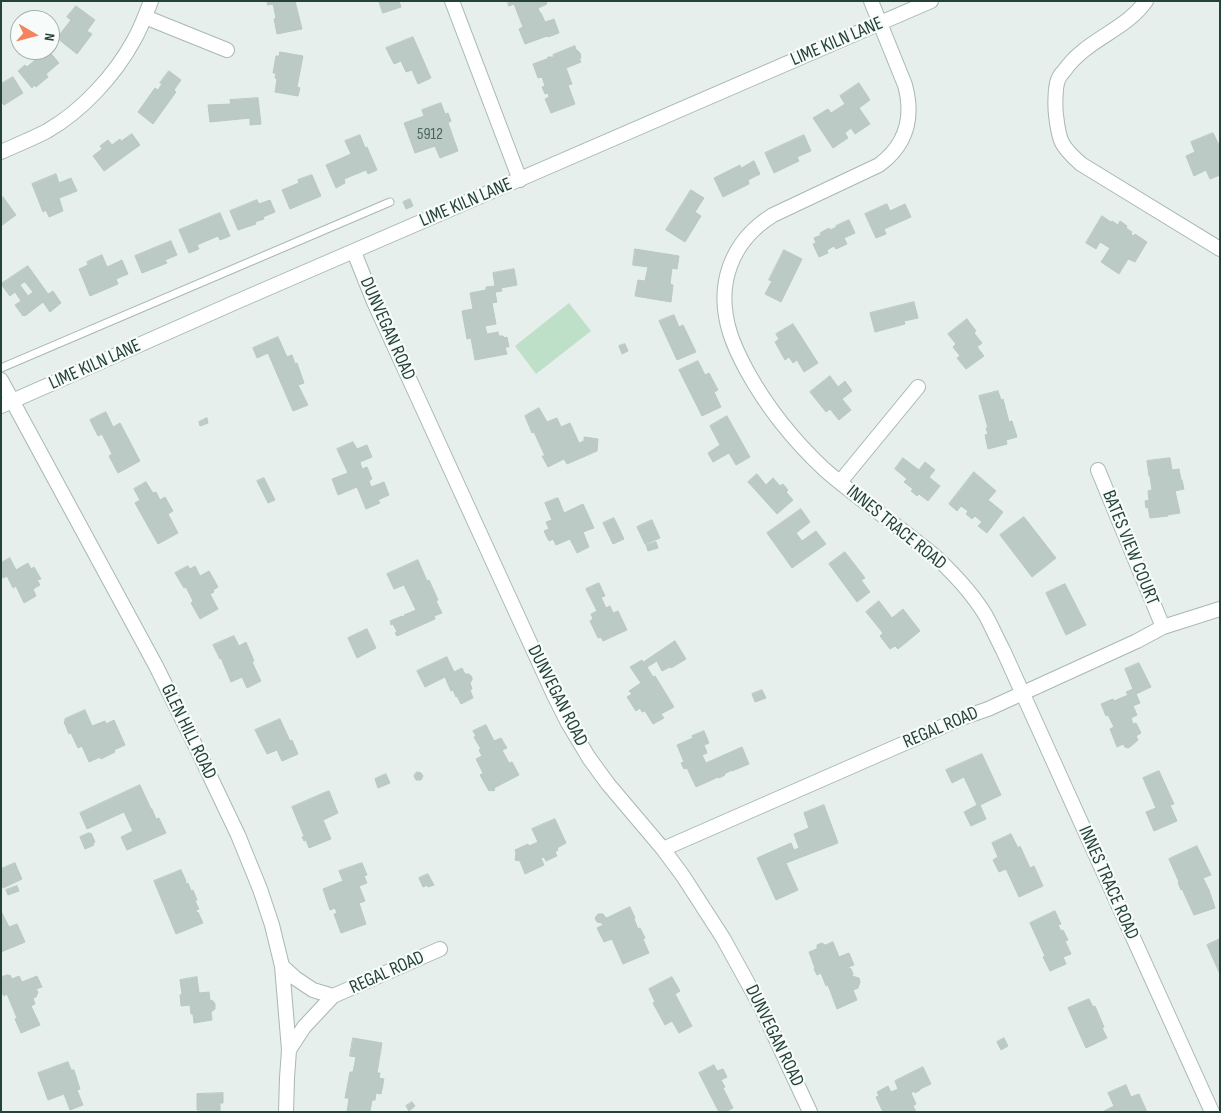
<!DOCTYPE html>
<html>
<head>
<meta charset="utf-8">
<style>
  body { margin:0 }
  #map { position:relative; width:1221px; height:1113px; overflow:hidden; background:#e6efeb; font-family:"Sofia Sans Condensed",sans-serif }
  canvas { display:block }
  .frame { position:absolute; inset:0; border:2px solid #24423a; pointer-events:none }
  .north { position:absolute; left:10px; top:10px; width:50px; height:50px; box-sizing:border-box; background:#f7fbf9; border:1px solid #a3b1ad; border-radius:50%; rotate:98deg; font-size:14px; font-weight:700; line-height:20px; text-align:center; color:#24423a }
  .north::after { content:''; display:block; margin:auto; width:18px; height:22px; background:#f4845f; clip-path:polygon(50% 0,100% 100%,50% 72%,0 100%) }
</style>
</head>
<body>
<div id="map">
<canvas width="1221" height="1113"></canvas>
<div class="frame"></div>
<div class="north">N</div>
</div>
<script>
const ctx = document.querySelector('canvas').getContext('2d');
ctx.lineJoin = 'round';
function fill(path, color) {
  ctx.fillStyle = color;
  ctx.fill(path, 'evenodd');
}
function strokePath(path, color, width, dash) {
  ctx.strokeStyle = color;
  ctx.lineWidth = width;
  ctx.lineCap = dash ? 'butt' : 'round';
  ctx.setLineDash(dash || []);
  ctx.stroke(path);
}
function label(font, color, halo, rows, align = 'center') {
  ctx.font = font + ' "Sofia Sans Condensed",sans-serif';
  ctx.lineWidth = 4.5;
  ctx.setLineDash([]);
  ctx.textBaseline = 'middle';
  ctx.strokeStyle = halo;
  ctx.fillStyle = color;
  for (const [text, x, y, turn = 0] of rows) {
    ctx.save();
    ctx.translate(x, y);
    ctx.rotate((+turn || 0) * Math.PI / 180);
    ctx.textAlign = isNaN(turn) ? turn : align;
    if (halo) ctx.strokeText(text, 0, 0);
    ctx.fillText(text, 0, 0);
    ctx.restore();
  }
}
fill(new Path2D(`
  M569 303 591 331 536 374 515 346Z`), '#bfe0c8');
const building = new Path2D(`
  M267 1H295L302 29 277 34 274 19 276 18 273 4 268 5Z
  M379 1H399L401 7 383 13Z
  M508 1H546L547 4 538 8 540 13H541L545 22 554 19 559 33 548 37 547 36 525 44 519 29 523 27 514 4 509 6Z
  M76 6 95 20 87 31 92 34 77 54 57 38 71 20 67 17Z
  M413 37 431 78 418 84 412 70 406 72 401 61 394 64 386 48Z
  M575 46 576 50H577L580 53 581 58H579L581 62 566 68 572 84 568 85 575 104 551 113 545 99 549 97 548 93 545 94 542 87 545 86 542 77 538 78 533 64 547 59 548 57H554L553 55Z
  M34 50H48L59 63 46 74 48 77 36 87 34 85 32 88 18 71 25 65 27 67 35 60 30 54Z
  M280 52 303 56 297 87 300 88 298 96 275 92 277 79 275 78 276 73H273L276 56H279Z
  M169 71 181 80 174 90 176 92 153 124 138 112 155 88 158 90 162 84 160 83Z
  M13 77 23 93 4 105 2 103H1V84Z
  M859 83 870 100 859 108 870 124 855 134 851 128 845 133 848 138 833 148 813 118 828 109 831 113 845 104 840 96Z
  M258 98 261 124 250 125V118L210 122 208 105 231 104 230 100Z
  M441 103 445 114 448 113 451 121 448 123 458 151 440 158 435 146 415 153 404 123 424 116 422 110Z
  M1213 133 1219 145H1220V175L1210 179 1206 170 1194 176 1186 156 1195 152 1191 142Z
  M132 134 140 145 104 171 93 156 102 149 100 146 108 140 112 145 120 139 121 141Z
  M360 135 365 148 367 147 377 170 368 174 366 170 344 179 345 183 336 188 326 165 351 154 345 141Z
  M804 135 811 151 797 157 799 161 774 173 765 153Z
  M754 161 760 174 748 180 749 184 723 197 714 178 740 165 741 168Z
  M56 174 59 183 71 178 77 191 59 198 63 211 49 217 46 210 43 212 32 184Z
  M312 175 321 196 290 209 282 190 299 183 298 180Z
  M691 190 704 198 695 212 701 216 685 242 666 230Z
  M3 197 16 215 1 226V199Z
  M410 199 413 206 406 209 403 202Z
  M257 200 259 204 270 200 275 212 263 217 264 219 255 222 256 224 238 230 230 211Z
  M887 204 890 211 905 204 911 217 884 229 886 234 876 238 865 214Z
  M220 213 230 236 220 240 218 236 197 245 199 249 189 253 179 230Z
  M1102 216 1111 222 1112 221 1118 225 1120 221 1127 226 1126 228 1132 232 1131 234 1133 236 1135 234 1147 242 1135 262 1128 259 1119 274 1101 262 1110 248 1100 242 1096 249 1086 243Z
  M849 220 855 233 844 238 847 244 836 249 834 246 827 250 828 253 819 257 813 244 816 243 814 238 821 235 820 233 829 228 830 230 837 227 836 226Z
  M171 241 177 255 165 260 167 263 142 273 135 256Z
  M635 249 679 256 677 269 672 268 670 284 673 285 671 302 635 296 638 280 645 281 648 267 633 265Z
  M784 250 802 259 781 302 765 294 772 281 769 280Z
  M102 255 107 267 122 260 128 274 116 279 118 284 90 296 79 269 88 265 87 262Z
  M28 266 48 294 53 291 61 303 50 312 43 302 25 316 24 315 23 316 15 305 21 301 15 292 10 296 1 284ZM25 282 33 292 28 296 20 285Z
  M514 269 517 285 501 288 502 291 495 292 497 302 492 303 496 324 485 326 487 334 498 332 499 336H503L504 338 507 337 509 347H505L507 354 475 360 471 338 467 339 462 311 473 309 470 293 486 290V287L495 286 493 273Z
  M914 302 918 318 904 321 905 324 875 332 870 313Z
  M674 315 679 327 683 325 696 352 677 360 659 321Z
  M967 319 976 331 974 333 982 343 977 347 984 356 966 369 957 358 960 356 953 347 956 344 948 334Z
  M793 324 818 363 804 372 797 360 793 363 789 357 785 360 775 342 779 339 776 334Z
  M278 337 287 357 292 355 295 364 297 363 304 383 298 385 308 405 293 411 268 353 257 358 253 348Z
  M625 344 628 351 622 354 619 346Z
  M698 361 705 375 709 373 718 390 714 392 721 407 702 416 679 370Z
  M830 376 838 387 845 381 852 391 842 399 851 410 839 420 830 409 826 412 810 392Z
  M998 391 1001 400 1003 399 1009 422 1012 421 1017 437 1006 440 1007 444 988 449 985 435 988 434 986 428H988L979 396Z
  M539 408 547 422 557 418 561 427 570 423 579 443 584 441V437L598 439 597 451 567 464 564 459 548 467 542 456H545L534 432 532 433 525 416Z
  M106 412 113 427 120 423 140 461 118 473 109 456 112 454 102 434 98 436 90 420Z
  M727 416 750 457 736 465 729 453 713 462 708 453 720 445 710 426Z
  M207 418 208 423 200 426 199 422Z
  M353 442 357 449 367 445 372 457 360 462 362 469 367 467 372 479 369 481 371 487 384 482 389 495 378 500 380 503 366 509 357 487 338 495 332 479 348 473 337 449Z
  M903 458 919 470 925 462 935 470 929 477 940 486 928 501 919 494 917 496 911 491 913 489 904 482 907 479 895 469Z
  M1170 458 1172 470 1179 469 1181 480H1182L1184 489 1175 491 1180 513 1167 515 1168 516 1150 518 1148 507 1146 508 1145 501 1149 500 1148 491 1152 490 1150 476H1149L1147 461Z
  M974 472 996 491 988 500 1003 512 987 533 978 526 982 522 975 516 972 519 966 514 968 511 961 506 957 511 949 504Z
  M757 474 766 485 773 478 780 486 783 484 788 490 786 492 793 500 777 514 748 482Z
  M264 478 275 500 268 503 257 481Z
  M146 482 153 493 156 492 160 500 165 497 173 511 168 514 178 533 158 544 135 503 140 500 134 489Z
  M558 498 564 513 583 504 594 528 583 532 589 547 577 553 570 539 556 545 553 539 549 541 544 531 549 529 546 522 552 520 545 503Z
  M801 509 810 522 796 533 802 541 816 531 826 544 792 568 767 533Z
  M1024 517 1056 558 1032 577 1000 535Z
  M614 518 624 539 613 544 603 523Z
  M652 520 660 538 645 544 637 527Z
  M656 542 658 548 648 551 646 545Z
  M845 552 865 578 861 580 870 592 857 602 829 564Z
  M10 558 16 570 28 563 31 569 34 567 41 579 37 580 40 585 33 589 36 596 24 603 16 586 13 588 7 576 3 578 1 574V563Z
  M418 560 427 581 429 580 438 600 436 601 442 613 434 616 435 619 397 636 395 633 397 632 393 624 391 625 390 621 402 616V617L405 616 404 615 416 610 404 585 394 589 387 574Z
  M188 566 190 569 195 566 200 576 209 571 218 587 213 590 214 592 210 594 218 609 200 619 191 603 193 601 186 587 184 588 175 573Z
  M599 583 605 596 601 597 606 608 610 606 613 613 618 611 627 630 603 641 601 637 598 638 590 621 593 619 591 614 597 611 586 589Z
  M1065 584 1086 625 1066 635 1046 593Z
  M879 601 892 618 903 609 920 631 898 649 895 646 890 649 880 636 883 633 866 612Z
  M367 629 376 648 357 658 348 638Z
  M234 636 239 646 246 642 254 661 252 662 261 681 247 688 242 677 231 682 221 658 220 659 213 645Z
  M675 641 686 659 671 668 670 667 662 671 657 661 647 667 653 677 655 676 674 707 661 714 664 718 653 724 645 711 642 712 640 708 636 711 627 697 632 694 629 691 641 683 630 667 642 660 643 662Z
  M447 657 454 672 462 668 465 674H469L472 677V680L470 683 472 689 470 690 473 698 461 704 457 696 456 697 453 690 451 691 445 677 425 687 417 671Z
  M1139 663 1151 687 1136 694 1140 703 1133 706 1137 715 1131 718 1133 724 1136 723 1141 733 1136 736 1138 740 1130 747 1128 748 1125 747 1123 744 1117 747 1110 729 1114 727 1108 715 1106 716 1101 704 1113 699 1114 701 1128 695 1126 692 1133 689 1125 669Z
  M762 690 766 698 755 702 752 694Z
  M85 710 92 726 105 721 106 724 114 720 125 745 114 750 115 752 101 759 100 757 89 762 82 746 78 748 71 733 69 734 64 722 65 721V719Z
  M280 719 290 741 292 740 298 754 282 761 277 750 267 754 255 730Z
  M486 725 494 741 501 738 507 748 502 750 509 763 512 762 519 775 494 788 495 790 492 791 491 790 489 791 480 775 483 773 476 759 482 756 479 750 481 749 474 737 476 736 473 731Z
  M704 731 709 743 704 745 707 753 702 755 706 763 742 747 749 764 732 771V770L724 774 725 775 719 778 718 777 696 787 687 768 684 769 681 763 684 762 677 745 693 738 692 736Z
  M982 754 1001 795 980 805 986 819 971 826 964 812 977 805 964 777 952 783 946 770Z
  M1159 771 1174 804 1170 805 1177 821 1154 831 1146 812 1156 808 1143 778Z
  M417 772 421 773 423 776 421 780H416L414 776Z
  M386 774 390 783 378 788 375 779Z
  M140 785 151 809H152L156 819 159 818 166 833 127 850 121 837 133 831 124 812 87 829 80 813Z
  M329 791 338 813 323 820 331 839 309 848 306 840 304 841 302 837 304 836 292 807Z
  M824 805 838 843 786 863 798 890 776 900 757 858 791 843 794 850 799 848 794 834 809 828 804 813Z
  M555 819 566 843 557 848 558 850 555 852 557 856 546 861 544 857 541 858 544 865 525 874 520 861 515 860 516 853 515 850 528 844 529 846 538 842 532 829Z
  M89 833V834L91 833 95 842 93 843 94 845 85 849 80 837Z
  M1011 834 1018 848 1020 846 1030 868 1034 866 1043 886 1019 897 1006 869 999 872 993 860 998 857 992 843Z
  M1197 846 1211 875 1203 878 1209 890 1215 908 1194 915 1182 889 1181 890 1178 883 1179 882 1169 859Z
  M15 863 22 879 3 888 1 883V869Z
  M362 863 367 875 364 876 367 883 359 886 365 901 359 903 366 924 341 933 334 914 337 913 335 908 330 910 323 889 343 881 339 871Z
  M181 870 186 881 185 884 188 883 191 891 193 890 197 900 195 901 199 909 196 910 197 913 198 912 203 923 176 934 154 881Z
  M428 874 434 885 428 887 427 885 423 887 419 878Z
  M17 886 19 891 8 895 6 890Z
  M630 907 635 918 634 919 638 929 640 928 645 938 643 939 649 953 623 964 612 939 604 942 597 928 603 925 602 923 597 922 595 918 598 914H603L606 918Z
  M1 911 9 927 17 924 25 942 1 952Z
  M1055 911 1061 924 1058 925 1061 931 1063 930 1068 940 1065 941 1071 954 1063 957 1066 964 1050 971 1043 957 1045 956 1030 923Z
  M1220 939V974L1207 945Z
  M833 942 839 957 849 953 854 965 848 967 851 969 853 974 852 976 859 978 860 982 858 988 853 990 857 1000 837 1009 828 985 826 986 821 973 817 975 814 969 815 968 809 952 817 949V945L822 943 825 945Z
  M8 975V976L10 975 12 979 19 976 22 982 37 976 42 987 36 989 38 992 36 997 33 998 35 1004 31 1006 40 1025 21 1033 15 1019 17 1018 7 994 4 996 1 991V979H3L2 977Z
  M197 977 199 993 209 992 210 1000 213 1001 215 1004V1009L211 1012 212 1020 194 1023 193 1014H191L190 1005 181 1006 180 995 182 994 180 980Z
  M672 977 680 991 675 994 692 1026 679 1033 672 1021 665 1025 653 1003 655 1002 649 989Z
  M1089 999 1093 1007 1095 1006 1104 1027 1102 1028 1107 1038 1086 1048 1068 1008Z
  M353 1038 382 1043 377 1073H380L379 1078 384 1079 381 1094 376 1093 375 1100H372L370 1112H347L349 1098H345L350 1072H353L356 1057 350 1056Z
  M1004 1038 1008 1046 1001 1050 997 1042Z
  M68 1062 71 1070H74L80 1089 77 1090 83 1105 70 1110 64 1094 48 1100 38 1073Z
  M714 1065 717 1071 723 1069 727 1077 721 1080 725 1087 723 1088 733 1108 725 1112H719L699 1073Z
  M923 1067 931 1084 920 1089V1090L915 1093 914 1091 911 1093 916 1104 913 1106 916 1112H883L876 1097 879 1096 877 1092 888 1086 891 1092 898 1089 895 1081Z
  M1126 1085 1131 1097 1139 1094 1147 1112H1102L1114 1106 1108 1093Z
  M223 1093V1103H220V1112H200V1110H197V1094Z
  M412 1102 415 1106 409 1111 406 1106Z`);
fill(building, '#bbcac4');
strokePath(building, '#b8c9c2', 1);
const lane = new Path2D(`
  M1 368 390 202`);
const street = new Path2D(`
  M452 1 520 180
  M871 1 905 85C914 118 906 145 879 165L773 215C731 241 715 285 730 333 734 346 740 358 747 371 768 409 792 439 824 469 850 492 880 513 907 534 917 542 928 550 937 558 955 575 973 594 986 616 992 627 997 639 1003 650L1212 1112
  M1146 1C1125 31 1086 39 1064 71 1062 73 1059 77 1058 80 1055 87 1055 107 1056 115 1059 142 1061 146 1081 164L1220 249
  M145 17 227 50
  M1 152C16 145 32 139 47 131 82 111 115 75 134 40 141 28 146 14 151 1
  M354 252 374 302 553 693 568 723 589 758 608 784 663 849 683 876 723 938 761 1007 810 1112
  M1 380 156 666 198 751 238 835 260 889 272 925 282 966 289 1050 287 1078 286 1112
  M1 406 236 302 931 1
  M1098 470 1163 627
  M840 482 918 387
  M663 849 962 718 988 709 1137 641 1163 627 1220 609
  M282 966 295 978 313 990 333 996
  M289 1050 304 1027 333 996 440 949`);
strokePath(lane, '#a8b8b2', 9);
strokePath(street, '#a8b8b2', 16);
strokePath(lane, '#fff', 7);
strokePath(street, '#fff', 14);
label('16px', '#4a645c', null, [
  ["5912",430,135]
]);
label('19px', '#24423a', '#f7fbf9', [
  ["LIME KILN LANE",837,42,-23],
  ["LIME KILN LANE",466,203,-23],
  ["DUNVEGAN ROAD",387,329,66],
  ["LIME KILN LANE",95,365,-24],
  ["INNES TRACE ROAD",896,528,39],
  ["BATES VIEW COURT",1130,548,68],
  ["DUNVEGAN ROAD",557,696,63],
  ["REGAL ROAD",941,728,-23],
  ["GLEN HILL ROAD",188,732,64],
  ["INNES TRACE ROAD",1108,883,66],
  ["REGAL ROAD",387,973,-24],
  ["DUNVEGAN ROAD",774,1036,64]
]);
</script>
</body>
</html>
